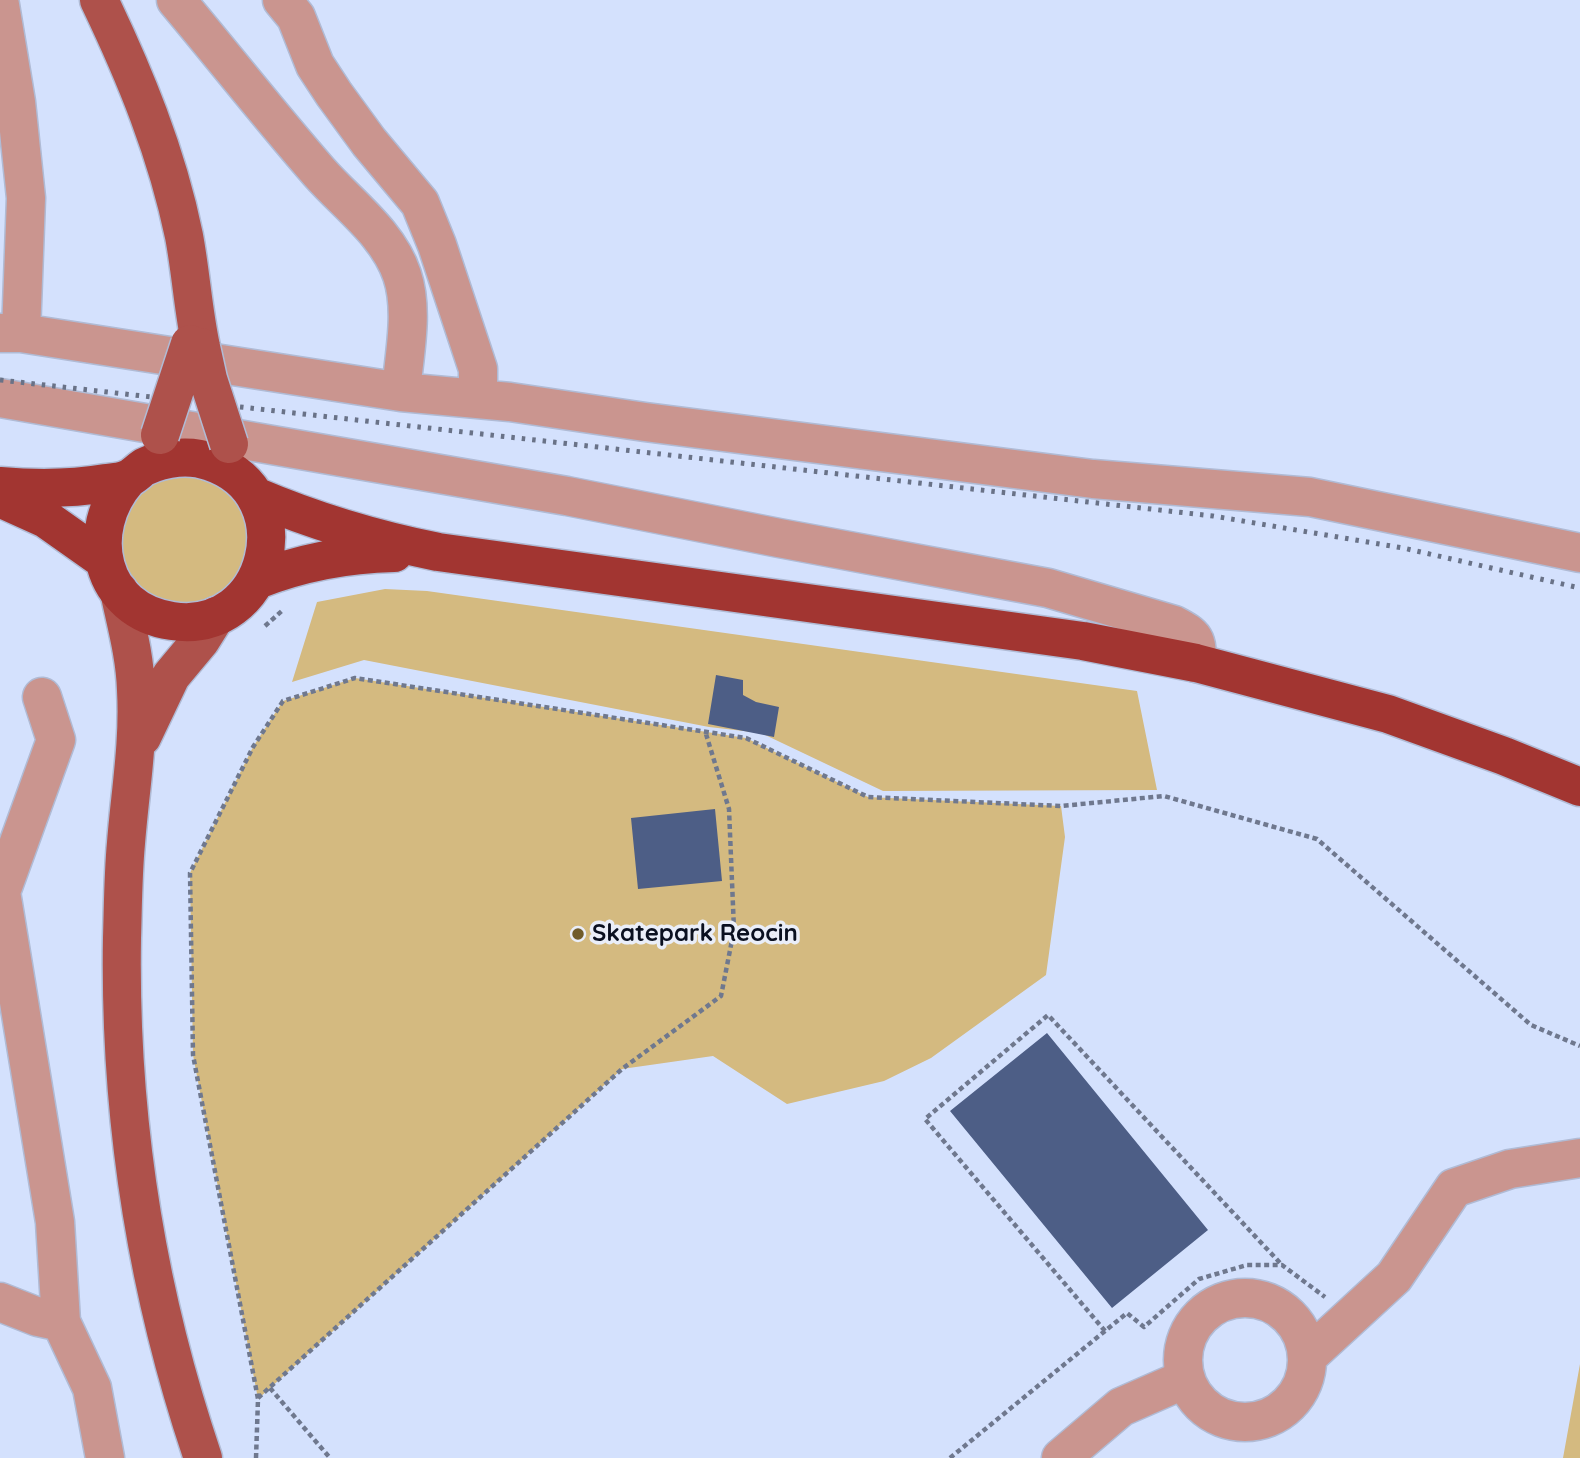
<!DOCTYPE html>
<html>
<head>
<meta charset="utf-8">
<style>
  body { margin:0 }
  canvas { display:block; background:#d4e1fd }
</style>
</head>
<body>
<canvas width="1580" height="1458"></canvas>
<script>
const ctx = document.querySelector('canvas').getContext('2d');
ctx.lineJoin = 'round';
function fill(path, color) {
  ctx.fillStyle = color;
  ctx.fill(path, 'evenodd');
}
function strokePath(path, color, width, dash) {
  ctx.strokeStyle = color;
  ctx.lineWidth = width;
  ctx.lineCap = dash ? 'butt' : 'round';
  ctx.setLineDash(dash || []);
  ctx.stroke(path);
}
function label(font, color, halo, rows, align = 'center') {
  ctx.font = font + ' Quicksand,sans-serif';
  ctx.lineWidth = 7;
  ctx.setLineDash([]);
  ctx.textBaseline = 'middle';
  ctx.strokeStyle = halo;
  ctx.fillStyle = color;
  for (const [text, x, y, turn = 0] of rows) {
    ctx.save();
    ctx.translate(x, y);
    ctx.rotate((+turn || 0) * Math.PI / 180);
    ctx.textAlign = isNaN(turn) ? turn : align;
    if (halo) ctx.strokeText(text, 0, 0);
    ctx.fillText(text, 0, 0);
    ctx.restore();
  }
}
fill(new Path2D(`
  M120 539a64 64 0 1 1 128 0a64 64 0 1 1-128 0Z
  M385 589 427 591 1137 691 1157 790 883 791 761 733 709 727 364 660 292 682 317 602Z
  M355 678 746 738 868 797 1061 806 1065 837 1046 975 931 1058 884 1081 787 1104 713 1056 622 1069 258 1399 193 1055 190 873 253 747 283 701Z
  M1580 1364V1458H1563Z`), '#d4ba80');
fill(new Path2D(`
  M716 675 743 680V695L756 702 779 707 774 737 708 724Z
  M715 809 722 881 638 889 631 818Z
  M1047 1033 1208 1230 1112 1308 950 1111Z`), '#4d5e86');
const minor = new Path2D(`
  M176 0C224 57 270 116 319 172 348 205 388 233 402 275 414 311 404 355 401 392
  M282 0 296 17 315 65 334 94 369 142 420 203 437 245 478 369V398
  M0 5 16 102 26 198 21 333
  M0 333H21L401 392 510 402 645 422 1093 479 1310 497 1580 553
  M0 398 567 496 779 538 1048 588 1174 625C1195 636 1198 639 1196 663
  M42 697 56 740 1 892 55 1222 61 1322
  M1183 1360a62 62 0 1 1 124 0a62 62 0 1 1-124 0Z
  M0 1302 38 1317 61 1322 92 1388 105 1458
  M1307 1357 1394 1277 1454 1188 1510 1169 1580 1158
  M1061 1458 1121 1407 1185 1379`);
const major = new Path2D(`
  M99 0C135 75 167 153 184 236 191 273 193 310 201 347
  M119 591C126 624 135 656 136 690 139 742 130 792 126 843 123 875 123 906 122 938 119 1116 146 1290 203 1458
  M142 737 171 676 201 640 216 616`);
const highway = new Path2D(`
  M0 486C36 489 71 489 106 483 112 482 121 482 127 479 133 477 138 471 144 467 165 457 190 454 211 462 305 494 270 636 172 621 100 611 82 531 128 479
  M255 496C316 522 373 539 438 552L1083 641 1196 663 1388 714 1504 756 1580 787
  M0 498 46 519 104 560
  M257 580C300 563 347 554 394 553`);
strokePath(minor, '#b0bbd5', 41);
strokePath(major, '#b0bbd5', 41);
strokePath(highway, '#b0bbd5', 41);
strokePath(new Path2D(`
  M265 626 284 609
  M1105 1331 925 1119 1048 1015 1282 1265
  M270 1388 330 1458
  M258 1398 622 1069 721 996 734 930 729 809 706 734
  M256 1458 258 1399 193 1055 190 873 253 747 283 701 355 678 746 738 868 797 1061 806 1164 796 1317 839 1531 1025 1580 1046
  M950 1458 1127 1313 1144 1327 1199 1279 1247 1265H1282L1325 1297`), '#6f788e', 4.5, [5, 3.5]);
strokePath(minor, '#ca958f', 38);
strokePath(major, '#ae514b', 38);
strokePath(highway, '#a23531', 38);
strokePath(new Path2D(`
  M0 380 1213 516 1403 548 1580 588`), '#697287', 5, [3.5, 7]);
const majorBridge = new Path2D(`
  M201 347 208 379 229 444
  M160 435 190 344`);
strokePath(majorBridge, '#b0bbd5', 41, []);
strokePath(majorBridge, '#ae514b', 38);
for (const [x, y, r, color] of [
  [578,934,7,"#715c2b"]
]) {
  const dot = new Path2D();
  dot.arc(x, y, r, 0, 2 * Math.PI);
  ctx.fillStyle = color;
  ctx.fill(dot);
  strokePath(dot, '#eaeef8', 2.5);
}
label('bold 24px', '#0a1020', '#eaeef8', [
  ["Skatepark Reocin",592,934]
], 'left');
</script>
</body>
</html>
